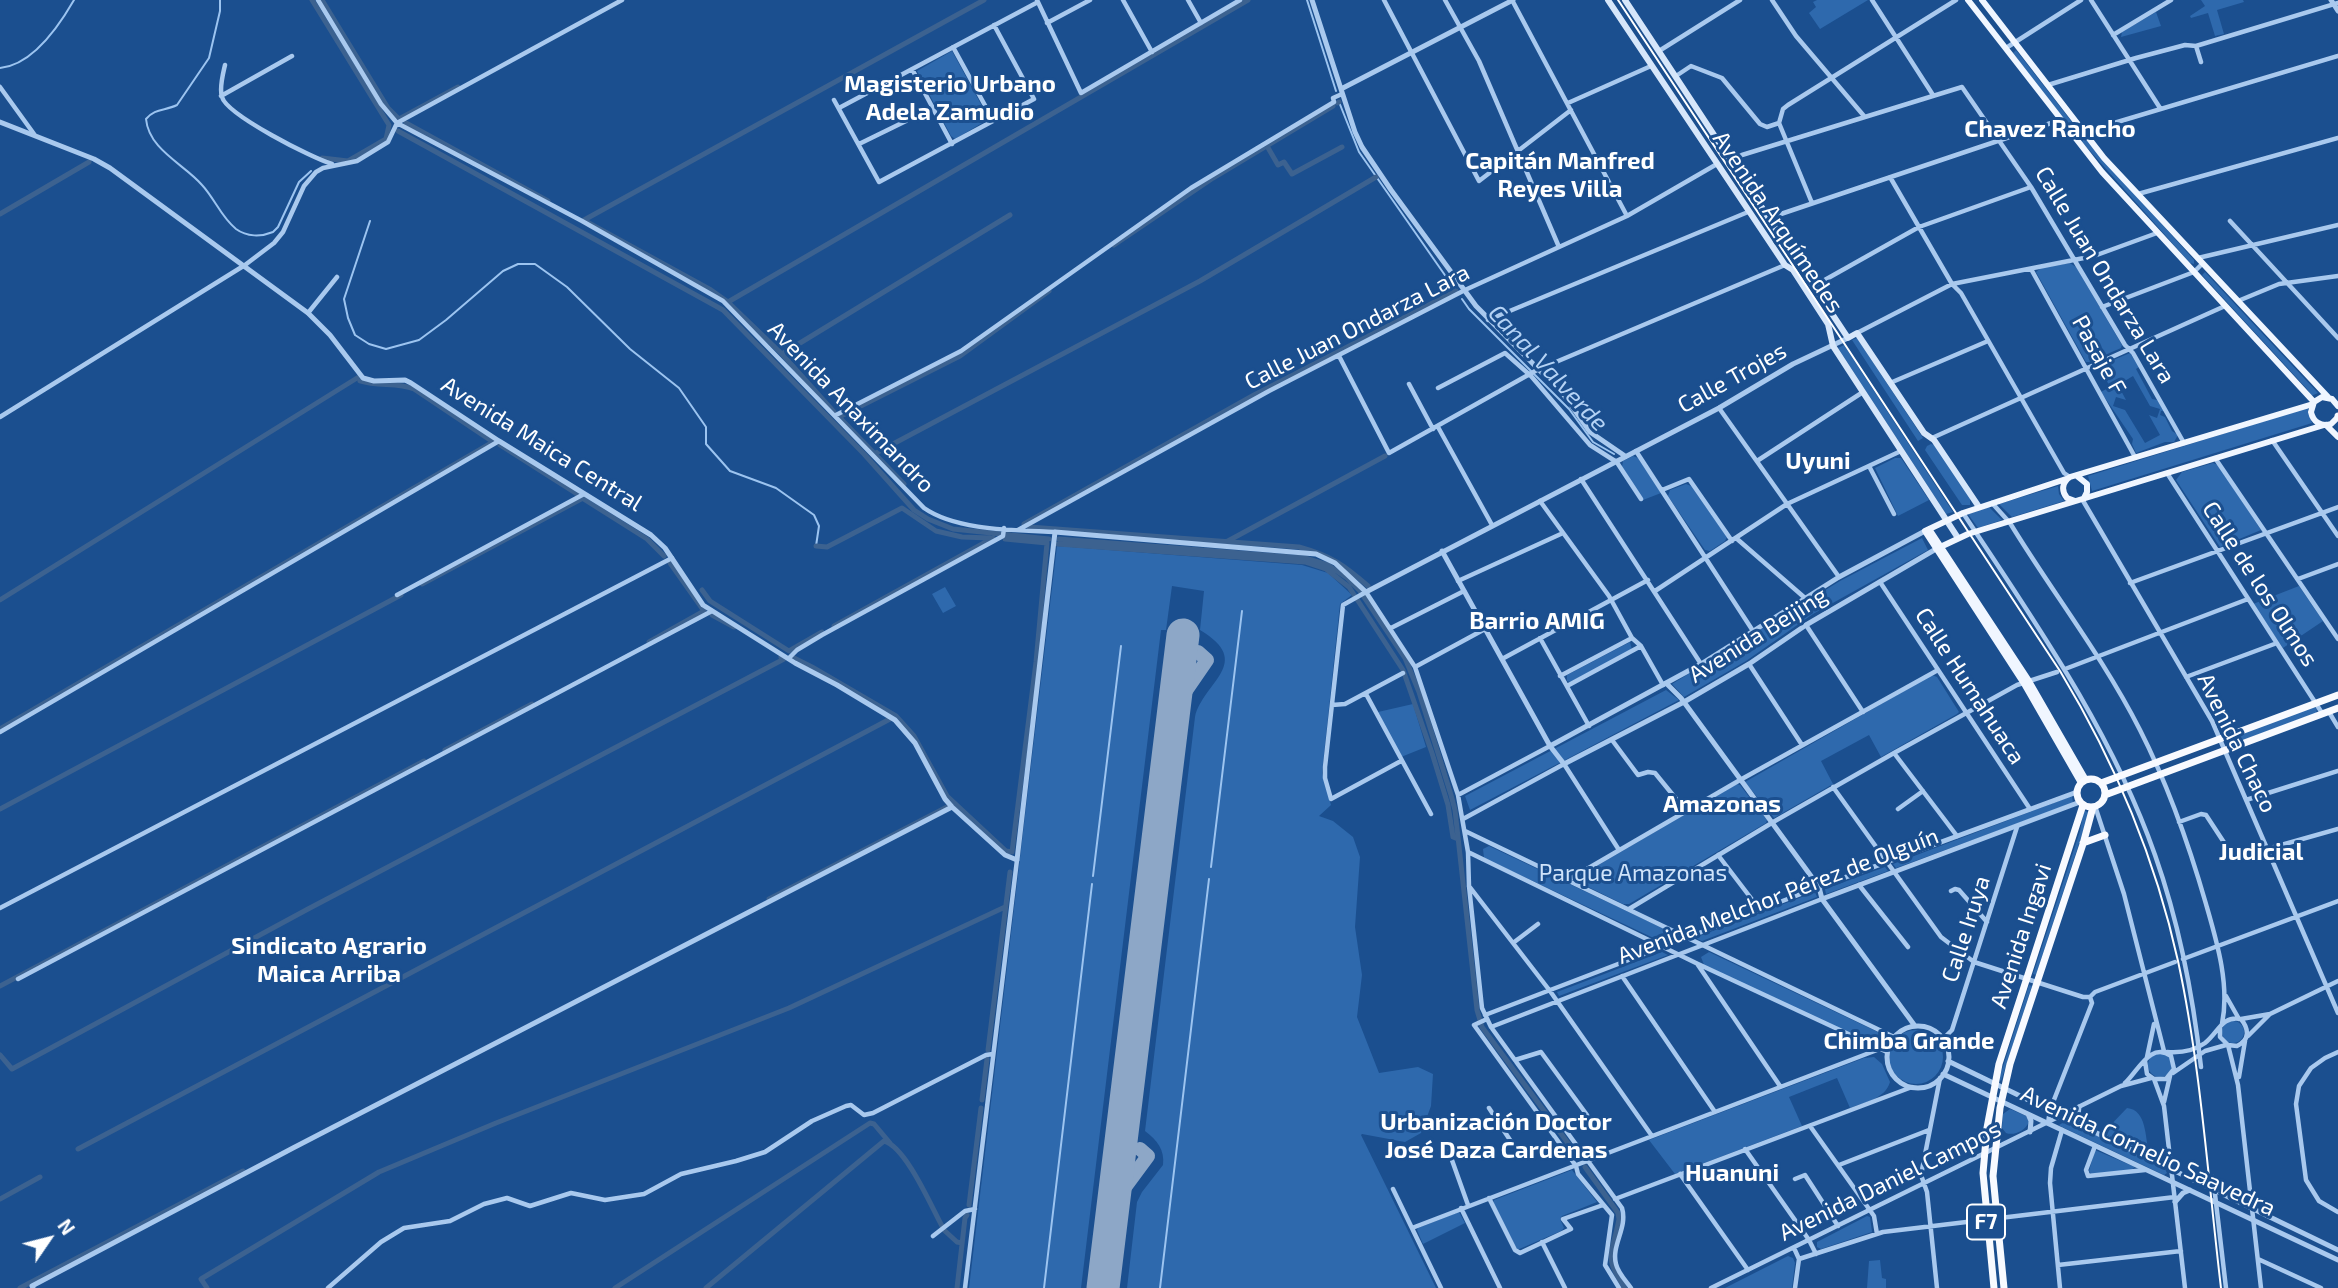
<!DOCTYPE html>
<html>
<head>
<meta charset="utf-8">
<style>
  body { margin:0 }
  #map { position:relative; width:2338px; height:1288px; overflow:hidden; background:#1b4f8f; font-family:"Exo 2",sans-serif }
  canvas { display:block }
  .north { position:absolute; left:14px; top:1204px; width:70px; height:70px; -webkit-text-stroke:5px #1b4f8f; paint-order:stroke; rotate:55deg; font-size:19px; font-weight:700; line-height:28px; text-align:center; color:#fff }
  .north::after { content:''; display:block; margin:auto; width:24px; height:32px; background:#fff; clip-path:polygon(50% 0,100% 100%,50% 72%,0 100%) }
</style>
</head>
<body>
<div id="map">
<canvas width="2338" height="1288"></canvas>
<div class="north">N</div>
</div>
<script>
const ctx = document.querySelector('canvas').getContext('2d');
ctx.lineJoin = 'round';
function fill(path, color) {
  ctx.fillStyle = color;
  ctx.fill(path, 'evenodd');
}
function strokePath(path, color, width, dash) {
  ctx.strokeStyle = color;
  ctx.lineWidth = width;
  ctx.lineCap = dash ? 'butt' : 'round';
  ctx.setLineDash(dash || []);
  ctx.stroke(path);
}
function label(font, color, halo, rows, align = 'center') {
  ctx.font = font + ' "Exo 2",sans-serif';
  ctx.lineWidth = 6;
  ctx.setLineDash([]);
  ctx.textBaseline = 'middle';
  ctx.strokeStyle = halo;
  ctx.fillStyle = color;
  for (const [text, x, y, turn = 0] of rows) {
    ctx.save();
    ctx.translate(x, y);
    ctx.rotate((+turn || 0) * Math.PI / 180);
    ctx.textAlign = isNaN(turn) ? turn : align;
    if (halo) ctx.strokeText(text, 0, 0);
    ctx.fillText(text, 0, 0);
    ctx.restore();
  }
}
fill(new Path2D(`
  M1817 0H1868L1820 29 1809 13 1816 7 1813 2Z
  M2201 0H2243L2244 2 2217 10 2224 34 2215 36 2208 13 2191 18 2190 16 2205 6Z
  M2156 12 2161 26 2121 37 2122 32Z
  M2016 50 2075 126V129H2072L2013 53Z
  M952 51 989 119 955 139 951 136 917 71Z
  M2083 140 2087 141 2194 260V264L2190 263 2082 142Z
  M2070 263 2076 267 2122 345 2121 348 2089 362H2086L2036 272 2041 268Z
  M2205 272 2318 393 2311 396 2307 389 2202 275Z
  M1857 338 1923 438 1918 441 1852 340Z
  M1844 345 1953 512 1946 514 1838 348Z
  M2130 353 2139 367 2136 369 2152 399 2157 400 2164 411H2161L2160 415 2165 417 2172 431 2178 435 2174 442H2165L2136 453 2132 444 2133 439 2101 392 2110 387 2099 366ZM2133 376 2150 406 2160 409 2157 418 2149 415 2160 435 2145 443 2125 410 2113 406 2116 397 2126 400 2118 385Z
  M2306 408H2308L2312 423 2092 491 2088 476Z
  M1931 444 1934 445 1970 498V505H1962L1925 450 1927 446Z
  M1633 456 1638 458 1661 493 1643 500 1622 467 1623 461Z
  M1895 458H1901L1929 500 1898 516 1875 468Z
  M2213 463 2218 465 2261 530 2220 547 2176 480 2182 472Z
  M1686 484 1691 486 1727 537 1725 541 1710 551 1705 550 1668 496 1670 490Z
  M2058 486 2059 494 2064 501 2012 517 1999 504Z
  M1989 507 2002 520 1978 528 1968 514Z
  M1922 538 1928 550 1813 614 1746 661 1684 697 1672 684 1840 581Z
  M1057 546 1302 565 1328 573 1352 595 1340 604 1322 773 1331 805 1319 816 1333 821 1353 837 1360 857 1355 927 1362 975 1357 1017 1379 1073 1418 1067 1433 1074 1431 1106 1421 1133 1405 1142 1362 1134 1361 1135 1436 1288H1127L1137 1202 1142 1192 1163 1165C1165 1150 1157 1140 1145 1131L1195 717C1203 682 1255 663 1200 630L1204 591 1172 586 1166 630H1161L1081 1288H969Z
  M2299 586 2323 621 2283 648 2253 604Z
  M945 587 956 606 943 613 932 594Z
  M1630 642 1632 650 1570 682 1567 681V675Z
  M1932 675 1937 677 1959 712 1957 714 1881 757 1869 735 1821 761 1833 784 1774 818 1745 782Z
  M1666 690 1679 700 1470 810 1465 796Z
  M1413 704 1426 747 1401 757 1378 712Z
  M2314 707 2317 709 2316 713 2232 744 2229 742V738Z
  M1737 784 1740 785 1767 820 1766 823 1629 904H1623L1576 881 1578 877Z
  M2072 796 2073 803 1896 868 1893 864Z
  M2084 810 2089 813 2036 975 2033 974 2080 831Z
  M1489 846 1671 932 1672 939 1662 942 1484 858 1483 849Z
  M1885 867 1888 871 1826 894 1825 889Z
  M1815 892 1817 897 1702 941 1697 939V937Z
  M1662 952 1668 955 1559 996 1557 992Z
  M1709 952 1882 1034 1883 1041 1874 1045 1704 965 1701 957Z
  M2029 985 2032 986 2001 1081 1999 1079Z
  M2222 1032a11 11 0 1 1 22 0a11 11 0 1 1-22 0Z
  M1889 1057a27 27 0 1 1 54 0a27 27 0 1 1-54 0Z
  M2148 1065a12 12 0 1 1 24 0a12 12 0 1 1-24 0Z
  M1874 1057 1882 1064 1890 1082C1885 1099 1865 1102 1850 1108L1837 1078 1789 1097 1802 1126 1675 1174 1649 1140 1864 1058Z
  M2127 1108C2147 1110 2145 1137 2149 1154L2103 1133Z
  M2010 1109 2026 1116 2029 1122C2025 1131 2014 1136 2006 1133L2002 1128 2003 1114Z
  M2066 1121 2164 1167 2167 1173 2164 1175 2060 1126 2059 1125Z
  M2095 1150 2135 1167 2131 1170 2091 1174 2089 1171Z
  M1572 1170 1597 1202 1562 1216 1560 1219 1564 1228 1561 1231 1517 1250 1493 1204 1494 1200Z
  M1459 1212 1465 1223 1423 1244 1417 1230 1418 1228Z
  M1867 1216 1870 1217 1872 1232 1821 1249 1817 1247V1242Z
  M1788 1256 1793 1258 1795 1263 1792 1288H1725Z
  M1880 1260 1882 1278 1886 1279V1288H1867L1869 1261Z`), '#2e69ad');
strokePath(new Path2D(`
  M220 0V11L209 58 177 105C165 111 155 108 146 119 149 150 184 164 202 185 215 199 221 217 236 229 247 237 261 237 273 232L278 227 299 182 311 171
  M1307 0 1336 91
  M0 68C32 65 59 26 74 0
  M1339 102 1359 152 1456 291
  M370 221 344 299 348 318 355 335 369 344 386 349 419 340 446 320 503 271 518 264H535L567 287 630 349 679 388 706 427V444L730 471 776 488 814 515 819 526 816 546
  M1462 299 1469 309 1569 409 1593 442 1614 454
  M1211 867 1242 611
  M1093 876 1121 646
  M1044 1288 1092 884
  M1160 1288 1209 879`), '#9cc4f0', 2);
strokePath(new Path2D(`
  M312 0 389 125 386 139 348 161 322 158
  M322 0 388 108 399 119
  M1337 103 1339 102
  M399 119 458 87
  M406 123 548 201
  M398 131 723 310 864 454 914 510 928 519 953 529 1049 539
  M1267 146 1278 165 1284 162 1292 174 1342 147
  M0 214 89 162
  M584 220 984 0
  M587 222 711 290 728 302 1248 0
  M1114 245 1213 178 1333 106
  M731 305 782 354 834 412
  M782 354 1010 215
  M839 417 960 356 1049 291
  M839 417 904 484
  M500 445 577 494
  M876 453 1200 281 1376 177
  M582 498 647 539 664 556
  M1024 524 1254 395 1456 291
  M1029 527 1299 547C1331 556 1343 564 1368 586
  M1059 539 1305 558 1328 565 1347 578 1360 591 1405 658 1419 692 1451 795 1455 810 1477 1010 1482 1027 1579 1158
  M1226 542 1385 456
  M1058 544 1305 562 1326 569 1349 587 1403 670 1432 753 1448 805 1453 837 1458 839
  M816 546 827 547 902 508 936 531 962 537 990 538
  M670 563 704 611
  M422 584 583 498
  M702 590 710 601 789 651 822 632
  M0 600 357 378
  M712 615 734 627
  M834 626 993 538
  M649 642 704 611
  M794 658 812 667 896 716 914 736 947 796 1006 851 1012 852 1036 662 1047 543 1005 539
  M0 729 493 442 414 389C397 382 378 387 360 381
  M445 750 532 704
  M0 809 401 595
  M769 899 947 807
  M0 986 424 761
  M988 1050 1010 872
  M0 1055 12 1069 308 909 784 659 781 657
  M982 1100 987 1059
  M78 1149 890 719
  M1585 1167 1618 1213 1619 1219C1613 1254 1602 1255 1625 1288
  M0 1199 40 1177
  M969 1205 981 1108
  M945 1231 957 1242 962 1243
  M20 1288 243 1171
  M207 1288 201 1279 379 1172 496 1123 789 1008 1005 907
  M615 1288 870 1123 874 1124 890 1143
  M706 1288 884 1141C906 1147 931 1206 942 1226
  M957 1288 965 1218 967 1215`), '#3c6290', 5);
strokePath(new Path2D(`
  M1174 708 1207 660 1198 652
  M1114 1202 1148 1156 1140 1149`), '#8da7c7', 14);
strokePath(new Path2D(`
  M1103 1288 1183 635`), '#8da7c7', 33);
strokePath(new Path2D(`
  M318 0 381 104 397 123 582 221 723 301 924 508C957 531 1016 530 1055 532
  M1037 0 1081 93 1240 0
  M1123 0 1152 52
  M1188 0 1201 23
  M1384 0 1479 181 1571 110
  M1445 0 1479 61 1559 247
  M1512 0 1627 216
  M1772 0 1796 36 1864 116
  M1872 0 1933 95
  M2091 0 2160 108
  M1047 23 1090 0
  M2113 35 2171 0
  M2196 46 2201 62
  M953 47 993 120
  M2006 48 2081 0
  M1659 51 1740 0
  M225 65C223 74 219 88 222 97 227 115 312 158 332 164
  M912 69 952 144
  M1676 76 1691 66 1722 78 1760 124 1767 127 1779 123
  M2048 85 2136 58 2185 45 2196 46 2338 3
  M0 87 34 134
  M221 96 292 56
  M834 100 879 182 1034 99 994 25
  M1568 103 1651 66
  M839 108 1038 2
  M1779 123 1783 109 1788 105 1956 0
  M1779 123 1812 203
  M2075 138 2084 132 2338 56
  M859 144 906 121
  M1731 161 1742 155 1962 87 2031 187 2125 345 2133 353 2184 443
  M1890 177 1952 284 1961 293 2064 473 2070 477
  M2138 194 2338 138
  M1769 218 2060 120
  M2230 221 2338 338
  M2198 258 2338 225
  M2031 269 2135 457
  M1814 286 1919 227 2031 187
  M2238 301 2279 284 2338 276
  M2102 307 2194 272 2202 264
  M308 313 337 277
  M1488 320 1748 212
  M1857 333 1952 284 2094 256 2157 233
  M1339 356 1389 453 1537 370 1785 265
  M1890 383 1988 341
  M1409 384 1433 429
  M1438 388 1505 353 1531 376 1590 445 1615 461
  M1719 408 1839 577
  M836 415 961 351 1191 188 1334 102 1333 98 1342 94
  M0 417 245 265 274 243 283 232 304 186 316 172 323 168 357 161 388 142 397 123 622 0
  M1438 427 1492 525
  M1932 438 2225 306
  M2272 440 2338 536
  M1636 451 1753 631
  M2215 458 2338 639
  M1616 461 1641 499
  M1757 461 1863 392
  M1869 466 1894 514
  M2167 473 2322 713
  M1581 479 1701 664
  M1662 490 1689 479 1732 541
  M2082 499 2212 721 2338 1013
  M1540 501 1609 596 1632 638 1641 646 1663 685
  M1992 503 2010 523C2052 592 2103 657 2140 730 2168 785 2189 845 2206 904 2217 942 2230 985 2222 1024
  M1963 513C2035 622 2111 730 2155 855 2179 923 2193 995 2201 1067
  M1018 530 1269 391 1465 290 1627 216 1717 164
  M1736 538 1805 598
  M2298 579 2338 564
  M1458 581 1563 533
  M1880 582 2030 809
  M2130 583 2338 507
  M1655 591 1787 504 1901 451
  M397 595 584 494
  M1806 625 1863 712
  M1391 628 1464 591
  M1540 638 1589 726
  M789 658 797 650 822 635 1003 536 1004 528
  M1502 659 1648 580
  M1749 664 1802 745
  M1415 667 1485 629
  M2065 669 2248 599
  M1560 676 1632 638
  M2186 677 2277 643
  M1567 686 1641 646
  M1366 694 1431 814
  M1332 705 1345 704 1403 673
  M2329 712 2338 727
  M0 732 499 441
  M1612 740 1638 775 1648 772 1655 773 1686 811
  M1894 753 1957 836
  M1401 761 1331 799 1325 778V767L1343 605 1366 592 1415 667 1458 795 1468 852 1469 886 1482 1008 1491 1027 1622 1208C1628 1228 1611 1245 1616 1264 1618 1273 1626 1281 1631 1288
  M1833 787 1941 937 1974 962 2083 997H2090
  M1458 795 1550 746
  M2246 800 2338 771
  M2095 806 2124 894 2164 1051
  M1898 809 1923 791
  M1463 819 1564 764 1619 850
  M2179 822 2201 814 2206 815 2227 847
  M1465 831 1894 1037
  M2267 849 2338 829
  M1468 852 1698 964 1887 1052
  M1718 855 1760 910
  M1568 880 1740 780 1938 670
  M1859 885 1908 947
  M1469 886 1550 991 1652 1136
  M1951 891 1955 889 1959 890 1987 922
  M0 908 672 558
  M1629 909 1775 821 1894 753 2017 685 2057 672
  M1513 943 1538 924
  M2183 959 2338 901
  M1698 965 1780 1086
  M1622 976 1715 1112
  M18 979 712 611
  M2226 996 2239 1019
  M2090 997 2095 992 2175 962
  M1485 1015 1819 887
  M1487 1019 1474 1025 1576 1166 1578 1174 1612 1215 1605 1265 1619 1288
  M2241 1019 2270 1014 2338 981
  M1491 1027 1822 899
  M2248 1036 2269 1015
  M1943 1039 1952 1030 2017 827
  M2228 1045 2238 1085 2261 1288
  M2167 1052C2181 1053 2194 1051 2205 1043 2218 1033 2222 1015 2241 1019 2249 1029 2250 1040 2237 1046L2228 1045 2220 1037V1028
  M2338 1052 2325 1058 2311 1068 2299 1086 2296 1104 2306 1180 2319 1201 2338 1212
  M2147 1057 2154 1024
  M1515 1060 1541 1052 1587 1115
  M2173 1073 2205 1051 2226 1045
  M2239 1077 2245 1041
  M2154 1079 2164 1106 2185 1288
  M2125 1083C2138 1071 2151 1041 2171 1056L2174 1069 2166 1079H2154L2147 1074 2145 1061
  M2164 1102 2170 1076
  M1489 1108 1512 1143
  M2048 1123 2050 1110 2092 1003 2090 997
  M1810 1126 1874 1216 1877 1234
  M2095 1146 2086 1170 2088 1176 2145 1170
  M1448 1149 1468 1205
  M1745 1149 1809 1240 1816 1254
  M1839 1165 1929 1130
  M1680 1174 1748 1270
  M2213 1177 2226 1288
  M1795 1179 1805 1175 1838 1226
  M1393 1189 1441 1288
  M1489 1198 1515 1250 1520 1253 1571 1229 1563 1219 1603 1205
  M1615 1199 1912 1087
  M1461 1208 1500 1288
  M1412 1228 1877 1050
  M933 1236 965 1211 975 1209
  M1542 1242 1565 1288
  M1794 1248 1799 1259 1795 1288
  M1799 1259 1883 1232 2175 1197
  M2258 1259 2321 1288
  M2058 1265 2181 1251
  M328 1288 381 1242 404 1228 450 1221 484 1204 507 1198 530 1206 571 1193 605 1200 644 1194 681 1174 736 1161 765 1152 812 1121 846 1106 851 1105 864 1115 873 1113 986 1055 993 1054
  M965 1288 1017 860
  M1711 1288 2121 1086 2151 1078
  M1937 1288 1927 1192 1921 1175 1940 1078
  M2060 1288 2050 1183 2051 1168 2062 1130`), '#a9c9ee', 4.5);
strokePath(new Path2D(`
  M1312 0 1355 132 1362 147 1391 190 1476 306 1564 395 1590 432 1625 456
  M2331 0 2338 11
  M1341 89 1513 0
  M0 122 94 159 110 168 308 313 330 335 363 378 374 381 405 380 411 383 499 441 651 535 665 548 703 605 795 663 837 685 895 720 915 743 945 799 952 807 1005 855 1017 860 1055 532 1316 554 1335 563 1366 592 1719 408 1793 364 1848 338
  M1442 551 1550 746 1564 764 1684 702 1749 664 1806 625 1936 549
  M1666 683 1681 698 1819 887 1822 899 1915 1026
  M1550 746 1701 664 1839 577 1925 531
  M1819 887 2077 792
  M1822 899 2080 802
  M1887 1057a31 31 0 1 1 62 0a31 31 0 1 1-62 0Z
  M1948 1061 2338 1250
  M1943 1074 2338 1260
  M2079 1107 2078 1115 2080 1125
  M2028 1114 2031 1121 2030 1132
  M2175 1202 2183 1193 2190 1190
  M33 1288 32 1286 293 1148 952 807`), '#a9c9ee', 5);
strokePath(new Path2D(`
  M1608 0 1785 265 1793 270 1828 324 1833 346 1958 538
  M1625 0 1848 338 1857 333 1924 433 1934 440 1979 507`), '#d6e6fa', 6);
strokePath(new Path2D(`
  M1968 0 2102 172 2314 402
  M1982 0 2104 158 2328 397
  M2338 417 2331 424C2321 427 2313 422 2311 412L2314 402 2322 397 2332 399 2338 406
  M2326 425 2338 437
  M2077 476 2087 484V492L2084 498
  M2066 479 1963 513 1925 531 2023 682 2081 783
  M2075 501 2067 498C2061 491 2062 482 2070 477L2313 404
  M1929 529 2029 681 2086 780
  M1936 549 1968 534 2324 425`), '#f0f6ff', 6);
strokePath(new Path2D(`
  M2338 416V417
  M2077 793a14 14 0 1 1 28 0a14 14 0 1 1-28 0Z
  M2101 783 2338 695
  M2105 795 2338 708
  M2083 843 2105 835
  M1994 1288 1983 1173 1987 1128 1999 1064 2083 805
  M2004 1288 1993 1176 2000 1108 2010 1064 2083 844 2093 807`), '#f8faff', 7);
strokePath(new Path2D(`
  M1618 0 2060 671C2115 762 2155 857 2178 961 2201 1067 2208 1180 2221 1288`), '#fff', 2);
for (const [x, y, w] of [
  [1986,1222,38]
]) {
  const box = new Path2D();
  box.roundRect(x - w / 2, y - 17.5, w, 35, 5);
  ctx.fillStyle = '#1b4f8f';
  ctx.fill(box);
  strokePath(box, '#fff', 2);
}
label('bold 21px', '#fff', null, [
  ["F7",1986,1222]
]);
label('23px', '#fff', '#1b4f8f', [
  ["Avenida Arquímedes",1778,222,56],
  ["Calle Juan Ondarza Lara",2105,275,59],
  ["Calle Juan Ondarza Lara",1357,327,-27],
  ["Pasaje F",2099,355,61],
  ["Calle Trojes",1732,378,-29],
  ["Avenida Anaximandro",851,407,46],
  ["Avenida Maica Central",542,444,32],
  ["Calle de los Olmos",2260,584,57],
  ["Avenida Beijing",1758,635,-32],
  ["Calle Humahuaca",1970,686,57],
  ["Avenida Chaco",2237,743,64],
  ["Avenida Melchor Pérez de Olguín",1778,896,-21],
  ["Calle Iruya",1966,929,-72],
  ["Avenida Ingavi",2021,936,-72],
  ["Avenida Cornelio Saavedra",2148,1151,25],
  ["Avenida Daniel Campos",1890,1181,-26]
]);
label('23px', '#cfe3fa', '#1b4f8f', [
  ["Parque Amazonas",1633,873]
]);
label('bold 24px', '#fff', '#1b4f8f', [
  ["Magisterio Urbano",950,84],
  ["Adela Zamudio",950,112],
  ["Chavez Rancho",2050,129],
  ["Capitán Manfred",1560,161],
  ["Reyes Villa",1560,189],
  ["Uyuni",1818,461],
  ["Barrio AMIG",1537,621],
  ["Amazonas",1722,804],
  ["Judicial",2261,852],
  ["Sindicato Agrario",329,946],
  ["Maica Arriba",329,974],
  ["Chimba Grande",1909,1041],
  ["Urbanización Doctor",1496,1122],
  ["José Daza Cardenas",1496,1150],
  ["Huanuni",1732,1173]
]);
label('italic 24px', '#b5d3f5', '#1b4f8f', [
  ["Canal Valverde",1548,368,47]
]);
</script>
</body>
</html>
